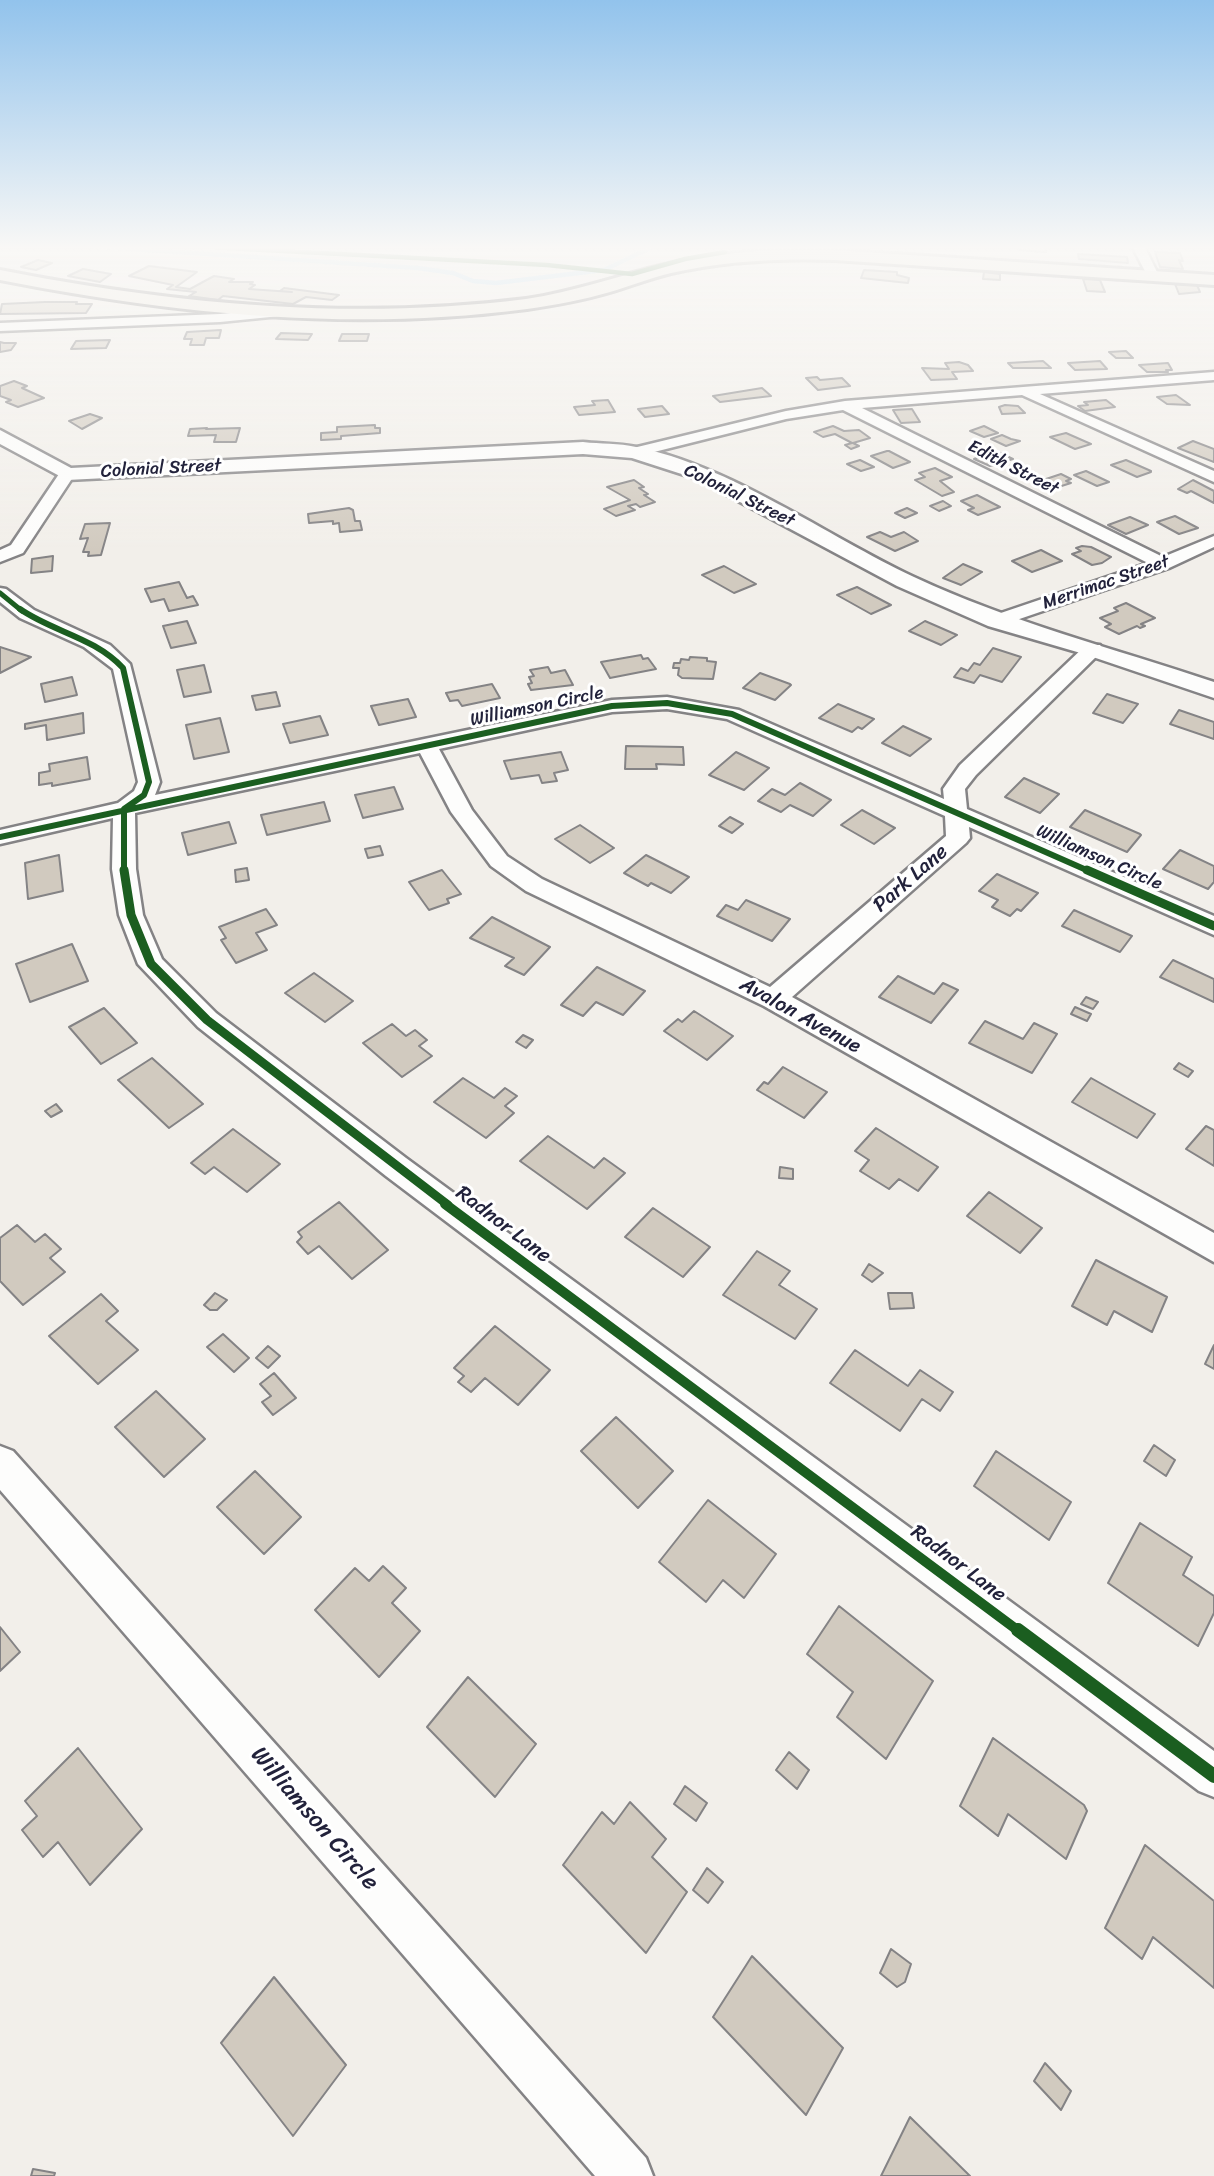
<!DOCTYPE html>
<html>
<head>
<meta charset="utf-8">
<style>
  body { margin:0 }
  canvas { display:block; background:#f2efea }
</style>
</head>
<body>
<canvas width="1214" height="2176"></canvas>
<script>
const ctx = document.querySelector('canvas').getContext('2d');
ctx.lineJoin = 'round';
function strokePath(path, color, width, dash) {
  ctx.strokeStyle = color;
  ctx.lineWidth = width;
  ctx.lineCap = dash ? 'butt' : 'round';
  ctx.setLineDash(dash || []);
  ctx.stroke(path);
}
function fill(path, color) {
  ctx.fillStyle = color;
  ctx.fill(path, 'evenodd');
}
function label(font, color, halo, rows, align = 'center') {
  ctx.font = font + ' Sriracha,sans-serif';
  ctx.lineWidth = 6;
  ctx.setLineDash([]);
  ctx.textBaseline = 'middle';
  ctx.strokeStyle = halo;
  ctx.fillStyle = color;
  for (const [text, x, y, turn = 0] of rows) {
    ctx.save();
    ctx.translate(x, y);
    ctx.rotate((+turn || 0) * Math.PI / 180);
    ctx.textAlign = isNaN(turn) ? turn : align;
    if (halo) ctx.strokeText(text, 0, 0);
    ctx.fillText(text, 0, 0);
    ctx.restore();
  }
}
strokePath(new Path2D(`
  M87 246 418 268 453 273 473 281 496 283 604 270 654 246`), '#b1d9f2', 4.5);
const building = new Path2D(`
  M1020 246H1045L1046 252 1020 250Z
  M1155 252 1180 253 1183 261 1179 260 1183 269 1160 267Z
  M1078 254 1127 257 1128 263 1079 259Z
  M38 260 52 263 36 270 21 267Z
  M149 266 197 272 176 287 190 289 214 276 234 279 229 282H253L250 284 255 285 249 289 292 292 280 291 284 288 339 295 332 300 306 297 293 304 223 296 218 300 189 296 196 292 167 289 173 285 129 276Z
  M83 269 111 274 100 282 68 276Z
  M864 270 897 272V275L909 278 908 283 861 278Z
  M984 272 1000 274V280L983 279Z
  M1083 279 1100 280 1105 292 1087 291Z
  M1175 284 1197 285 1200 292 1179 294Z
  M45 302H77L76 304H92L86 313 0 314 2 304Z
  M221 330 219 338H206L204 345H190L192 339H184L187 332Z
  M281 333 312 334 308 340 276 339Z
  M342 334H369L367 341H339Z
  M110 340 106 348 71 349 76 341Z
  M0 342 4 343H16L11 350 0 352Z
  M1126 351 1133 358H1116L1109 352Z
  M1043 361 1051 368H1013L1008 363Z
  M1100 361 1107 369 1075 370 1068 363Z
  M959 362 968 365 973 371 952 372 957 379 931 380 922 368 949 369 945 363Z
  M1168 363 1172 370H1166L1168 372H1147L1139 365Z
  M817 377 820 380 842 378 850 386 818 390 806 378Z
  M14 381 27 386 22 388 44 398 18 407 6 402 11 400 0 396V386Z
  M762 388 771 396 720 402 713 396Z
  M1176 395 1190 405 1167 404 1157 397Z
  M608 400 615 412 579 415 574 407 595 405 592 401Z
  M1106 400 1115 407 1085 411 1078 406 1088 405 1084 402Z
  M1005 405 1018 406 1025 413 1002 414 999 407Z
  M662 406 669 414 645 417 638 409Z
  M912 409 920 422 901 423 893 410Z
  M90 414 102 418 82 429 69 421Z
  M375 425V428H380V433L341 436V439L321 440V433L337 432V427Z
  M833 426 844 431 859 430 870 438 853 443 859 446 851 449 845 445 852 443 835 434 823 437 814 432Z
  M984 426 998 433 984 437 970 431Z
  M207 428 206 429 240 428 236 442H214L216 435 188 436 190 429Z
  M1066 433 1091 444 1075 449 1050 437Z
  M1002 435 1011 439 1020 441 1006 446 991 439Z
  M1193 441 1214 449V462L1178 448Z
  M994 450 1013 459 990 466 974 459Z
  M887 451H889L910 462 893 468 871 456Z
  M860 460 874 467 861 471 847 464Z
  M1126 460 1151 471V472L1137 477 1111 465Z
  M935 468 952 477 940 481 954 492 942 496 915 480 925 477 919 473Z
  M1086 471 1109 482 1097 486 1074 475Z
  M1061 474 1071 479 1066 481 1071 483 1052 489 1034 483Z
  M634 480 644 487 639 488 648 494 644 495 655 502 640 507 636 504 628 506 635 510 616 516 604 509 630 500 607 487Z
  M1193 480 1214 491V503L1191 491 1187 493 1178 489Z
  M977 495 1000 507 978 515 968 510 974 508 961 501Z
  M943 501 951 506 939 511 930 506Z
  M349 508 353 510 355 521H360L362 530 340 532 339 523 333 524V521L309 523 308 514Z
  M907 508 917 513 905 518 895 513Z
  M1175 516 1198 528 1179 534 1157 522Z
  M1130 517 1148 525 1126 534 1108 525Z
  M110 523 101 555 88 556 89 552H83L88 538 80 539 85 524Z
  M880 532 891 537 904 532 918 541 895 551 867 537Z
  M1082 546 1091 547 1111 557 1102 563 1092 565 1072 554 1081 551 1076 548Z
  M1041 550 1062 561 1032 572 1012 561Z
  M53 556 52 571 31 573 32 559Z
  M963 564 982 572 961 585 943 578Z
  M724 566 756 584 734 593 702 575Z
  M179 582 187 598 193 596 198 605 169 611 164 599 151 602 145 589Z
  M857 587 891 605 871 614 837 595Z
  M1126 603 1155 618 1141 624 1145 626 1140 628 1137 626 1119 634 1105 627 1111 624 1100 618 1118 611 1114 608Z
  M187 621 196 643 171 648 163 626Z
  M925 621 957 635 941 645 909 631Z
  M0 647 31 657 0 673Z
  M993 648 1021 657 1002 682 980 675 974 683 954 677 961 668 968 671 974 663 980 665Z
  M641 655 643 659 648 658 656 669 610 678 601 662Z
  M690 657 707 658V661L716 662 713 679 682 678 678 675 679 668H673L674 663H680L681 659 689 660Z
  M204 665 211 692 184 697 177 670Z
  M548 667 551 673 565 670 573 685 531 690 528 684 532 683 529 677 534 676 530 670Z
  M760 673 790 684 791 685 775 700 743 688Z
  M72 677 77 695 45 702 41 684Z
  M492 684 500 698 462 706 458 700 450 701 446 693Z
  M276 692 280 706 256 710 252 696Z
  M1107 694 1138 704 1123 723 1093 713Z
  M408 699 416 717 379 725 371 706Z
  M838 704 874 719 862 729 858 727 852 732 819 718Z
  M1179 710 1214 722V739L1170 724Z
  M83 713 84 733 47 740 46 725 25 729V724Z
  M320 716 328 735 290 743 283 724Z
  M220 718 229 752 194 759 186 725Z
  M903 726 931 739 910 756 882 743Z
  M626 746 683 747 684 765 656 764 657 769H625Z
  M561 752 568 770 554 773 557 781 542 783 539 775 511 779 504 761Z
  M736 752 769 768 744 790 709 775Z
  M87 757 90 779 52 786V783L39 785V773L50 771 49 764Z
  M1024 778 1059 794 1040 813 1005 797Z
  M800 783 831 800 813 816 790 805 781 812 758 801 772 789 785 795Z
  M394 787 403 809 363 818 355 795Z
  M324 802 330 821 267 835 261 815Z
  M862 810 895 828 874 844 841 825Z
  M1085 810 1140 834 1141 835 1127 852 1070 827Z
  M730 817 743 824 732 833 719 826Z
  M229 822 236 843 188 855 182 833Z
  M580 825 614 848 590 863 555 839Z
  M380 846 383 855 368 858 365 849Z
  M1180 850 1214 866V882L1208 889 1163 869Z
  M59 855 63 891 28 899 25 863Z
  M646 855 689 877 671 893 651 883 648 886 624 873Z
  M247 868 249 880 236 882 235 870Z
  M442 870 461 894 447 899 449 903 429 910 409 882Z
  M997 874 1038 893 1021 911 1017 909 1010 916 992 907 998 900 979 891Z
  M746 900 790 919 772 941 717 916 726 905 738 910Z
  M266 909 277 925 256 933 267 950 236 963 221 940 226 938 219 927Z
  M1074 910 1132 936 1120 952 1062 926Z
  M492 917 550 947 524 975 505 966 514 958 470 938Z
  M72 944 88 981 30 1002 16 964Z
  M1173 960 1214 979V1002L1160 977Z
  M597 967 645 991 623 1015 596 1002 583 1016 561 1005Z
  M314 973 353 1001 325 1022 285 993Z
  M898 976 934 994 943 983 958 990 931 1023 879 997Z
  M1086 997 1098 1002 1093 1009 1081 1004Z
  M1075 1007 1091 1014 1087 1021 1071 1014Z
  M104 1008 137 1043 101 1064 69 1027Z
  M694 1011 733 1036 707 1060 664 1031 678 1019 682 1022Z
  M985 1021 1023 1039 1034 1023 1057 1034 1032 1073 969 1043Z
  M392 1024 406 1036 415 1030 427 1040 419 1046 432 1056 402 1077 363 1043Z
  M523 1035 533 1040 526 1048 516 1042Z
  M152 1058 203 1104 169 1128 118 1080Z
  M1179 1063 1193 1071 1188 1077 1174 1069Z
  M783 1067 827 1092 804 1118 757 1090 764 1082 768 1084Z
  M463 1078 494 1098 505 1088 517 1096 505 1106 514 1113 486 1138 434 1102Z
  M1091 1078 1155 1114 1137 1138 1072 1102Z
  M56 1104 62 1111 51 1117 45 1111Z
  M1206 1126 1214 1130V1166L1186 1149Z
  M876 1128 938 1167 918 1191 899 1179 889 1189 860 1171 869 1160 855 1151Z
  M233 1129 280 1164 247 1192 214 1167 205 1174 191 1163Z
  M548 1136 594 1168 604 1158 625 1173 587 1209 520 1161Z
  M780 1167 793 1169V1179L779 1178Z
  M989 1192 1042 1228 1020 1253 967 1216Z
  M339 1202 388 1250 352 1279 319 1246 308 1254 297 1242 302 1237 298 1232Z
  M653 1208 710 1247 683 1277 625 1237Z
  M17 1225 35 1242 45 1234 61 1249 50 1258 65 1272 23 1305 0 1281V1238Z
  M757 1251 790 1271 779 1285 817 1309 795 1339 723 1295Z
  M1096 1260 1167 1297 1152 1332 1114 1311 1107 1325 1072 1306Z
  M869 1264 883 1273 872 1282 862 1275Z
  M215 1293 227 1300 217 1310H210L204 1305Z
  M888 1293H912L914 1308 890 1309Z
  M101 1294 118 1311 106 1321 138 1350 98 1384 49 1336Z
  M495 1326 550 1370 518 1405 485 1378 471 1392 458 1382 464 1376 454 1368Z
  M223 1334 249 1358 234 1372 207 1347Z
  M1214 1345V1369L1205 1364Z
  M268 1346 280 1356 268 1368 256 1358Z
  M855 1350 908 1386 920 1370 953 1392 940 1411 922 1399 900 1431 830 1383Z
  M274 1373 296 1398 273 1415 262 1402 271 1396 260 1384Z
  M156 1391 205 1439 164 1477 115 1427Z
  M616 1417 673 1471 638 1508 581 1451Z
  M1154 1445 1175 1460 1166 1476 1144 1461Z
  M996 1451 1071 1502 1049 1540 974 1486Z
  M255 1471 301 1517 264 1554 217 1507Z
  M708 1500 776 1554 744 1598 723 1580 706 1602 659 1562Z
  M1140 1523 1192 1557 1183 1575 1214 1596V1613L1198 1646 1108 1583Z
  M383 1566 406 1588 392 1603 420 1631 379 1677 315 1610 355 1568 369 1581Z
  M839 1606 933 1681 886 1759 837 1717 853 1692 807 1654Z
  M0 1627 20 1652 0 1671Z
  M468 1677 536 1744 495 1797 427 1727Z
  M993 1738 1084 1805 1087 1811 1066 1859 1008 1814 998 1836 960 1806Z
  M78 1748 142 1829 90 1885 58 1842 43 1857 22 1830 37 1816 25 1801Z
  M789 1752 809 1770 797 1789 776 1770Z
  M685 1786 707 1803 696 1821 674 1804Z
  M630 1802 666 1839 652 1857 687 1892 646 1953 563 1865 602 1812 614 1824Z
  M1145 1845 1214 1901V1988L1153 1937 1142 1959 1105 1928Z
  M707 1868 723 1882 708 1903 693 1890Z
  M891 1949 911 1964 905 1982 897 1987 880 1973Z
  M752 1956 843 2048 806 2115 713 2017Z
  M274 1977 346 2065 293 2136 221 2043Z
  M1045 2063 1071 2091 1061 2110 1034 2081Z
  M910 2117 970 2176H881Z
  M33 2169 55 2173 54 2176H31Z`);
fill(building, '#d1cabf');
strokePath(building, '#848385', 2);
const minor = new Path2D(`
  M1132 246H1144L1159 276 1157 279H1149Z
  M276 309 282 313 280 316 220 322 0 331V323L220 314Z
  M1214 372V380L1040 394 1214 471V482L1022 395 862 408 1163 557 1214 536V547L1169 568 996 627 989 625 987 621 989 617 1148 563 843 410 786 419 634 457 626 452 629 449 786 411 845 401Z
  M67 469 75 474 23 553 0 562V550L11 545 61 471Z
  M0 588 6 589 34 610 110 645 130 664 160 782 155 795 612 700 667 697 739 710 944 799 943 789 960 765 1086 645H1100L1103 649 1100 653 976 775 965 789 967 809 1214 916V935L969 827 970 838 966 843 792 997 1214 1233V1262L764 1006 526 891 491 866 451 812 420 753 135 813 136 869 143 915 162 959 216 1013 406 1158 1214 1751V1797L1199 1791 386 1176 198 1027 138 964 119 915 112 869 113 818 0 844V830L118 803 134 791 138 782 113 669 84 647 20 618 0 602ZM667 709 727 719 945 816 946 836 770 987 542 879 507 856 472 810 439 749 612 712Z
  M0 1446 13 1451 646 2158 653 2176H595L0 1490Z`);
const tertiary = new Path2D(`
  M0 430 71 468 583 442C600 444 619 443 636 447 729 465 827 536 914 577 1010 622 1113 648 1214 682V698L1084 654 988 626 897 586 697 479 632 458 583 454 67 480 0 444Z`);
const primary = new Path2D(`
  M774 250H834L1214 275V285L834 260C779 258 724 261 671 273 650 278 630 286 610 292 583 300 555 305 527 309 351 332 173 314 0 280V270C173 304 350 321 526 299 574 292 617 276 664 265 700 256 737 252 774 250Z`);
strokePath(minor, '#848385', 5);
strokePath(tertiary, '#848385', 5);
strokePath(primary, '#848385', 6);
fill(minor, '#fdfdfc');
fill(tertiary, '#fdfdfc');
fill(primary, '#f0ece3');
strokePath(new Path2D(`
  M189 246 547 265 632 274 685 259 725 252`), '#1b5e20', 4.5);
strokePath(new Path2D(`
  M0 593 22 611`), '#1b5e20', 5);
strokePath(new Path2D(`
  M20 609C53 632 94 637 123 668L149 782 144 795 124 809V872
  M0 837 612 706 667 703 732 714 1091 872`), '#1b5e20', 6);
strokePath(new Path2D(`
  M124 870 131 915 151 964 207 1020 448 1205
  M1087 870 1214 926`), '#1b5e20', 9);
strokePath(new Path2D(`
  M445 1204 1020 1632`), '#1b5e20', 10);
strokePath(new Path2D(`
  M1018 1630 1214 1776`), '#1b5e20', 14);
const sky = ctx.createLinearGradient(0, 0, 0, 551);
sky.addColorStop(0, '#92c3ec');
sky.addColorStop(0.45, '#f9f8f6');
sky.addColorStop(1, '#f9f8f600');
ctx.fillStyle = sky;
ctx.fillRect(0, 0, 1214, 551);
label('18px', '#22223b', '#fff', [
  ["Edith Street",1013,468,27],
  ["Colonial Street",161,469,-3],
  ["Colonial Street",739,496,26],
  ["Merrimac Street",1106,583,-19],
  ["Williamson Circle",537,707,-12],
  ["Williamson Circle",1099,858,24]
]);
label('21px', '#22223b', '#fff', [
  ["Park Lane",911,879,-41],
  ["Avalon Avenue",800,1016,29],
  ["Radnor Lane",503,1225,37],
  ["Radnor Lane",958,1564,37]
]);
label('24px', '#22223b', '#fff', [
  ["Williamson Circle",314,1819,49]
]);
</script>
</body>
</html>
